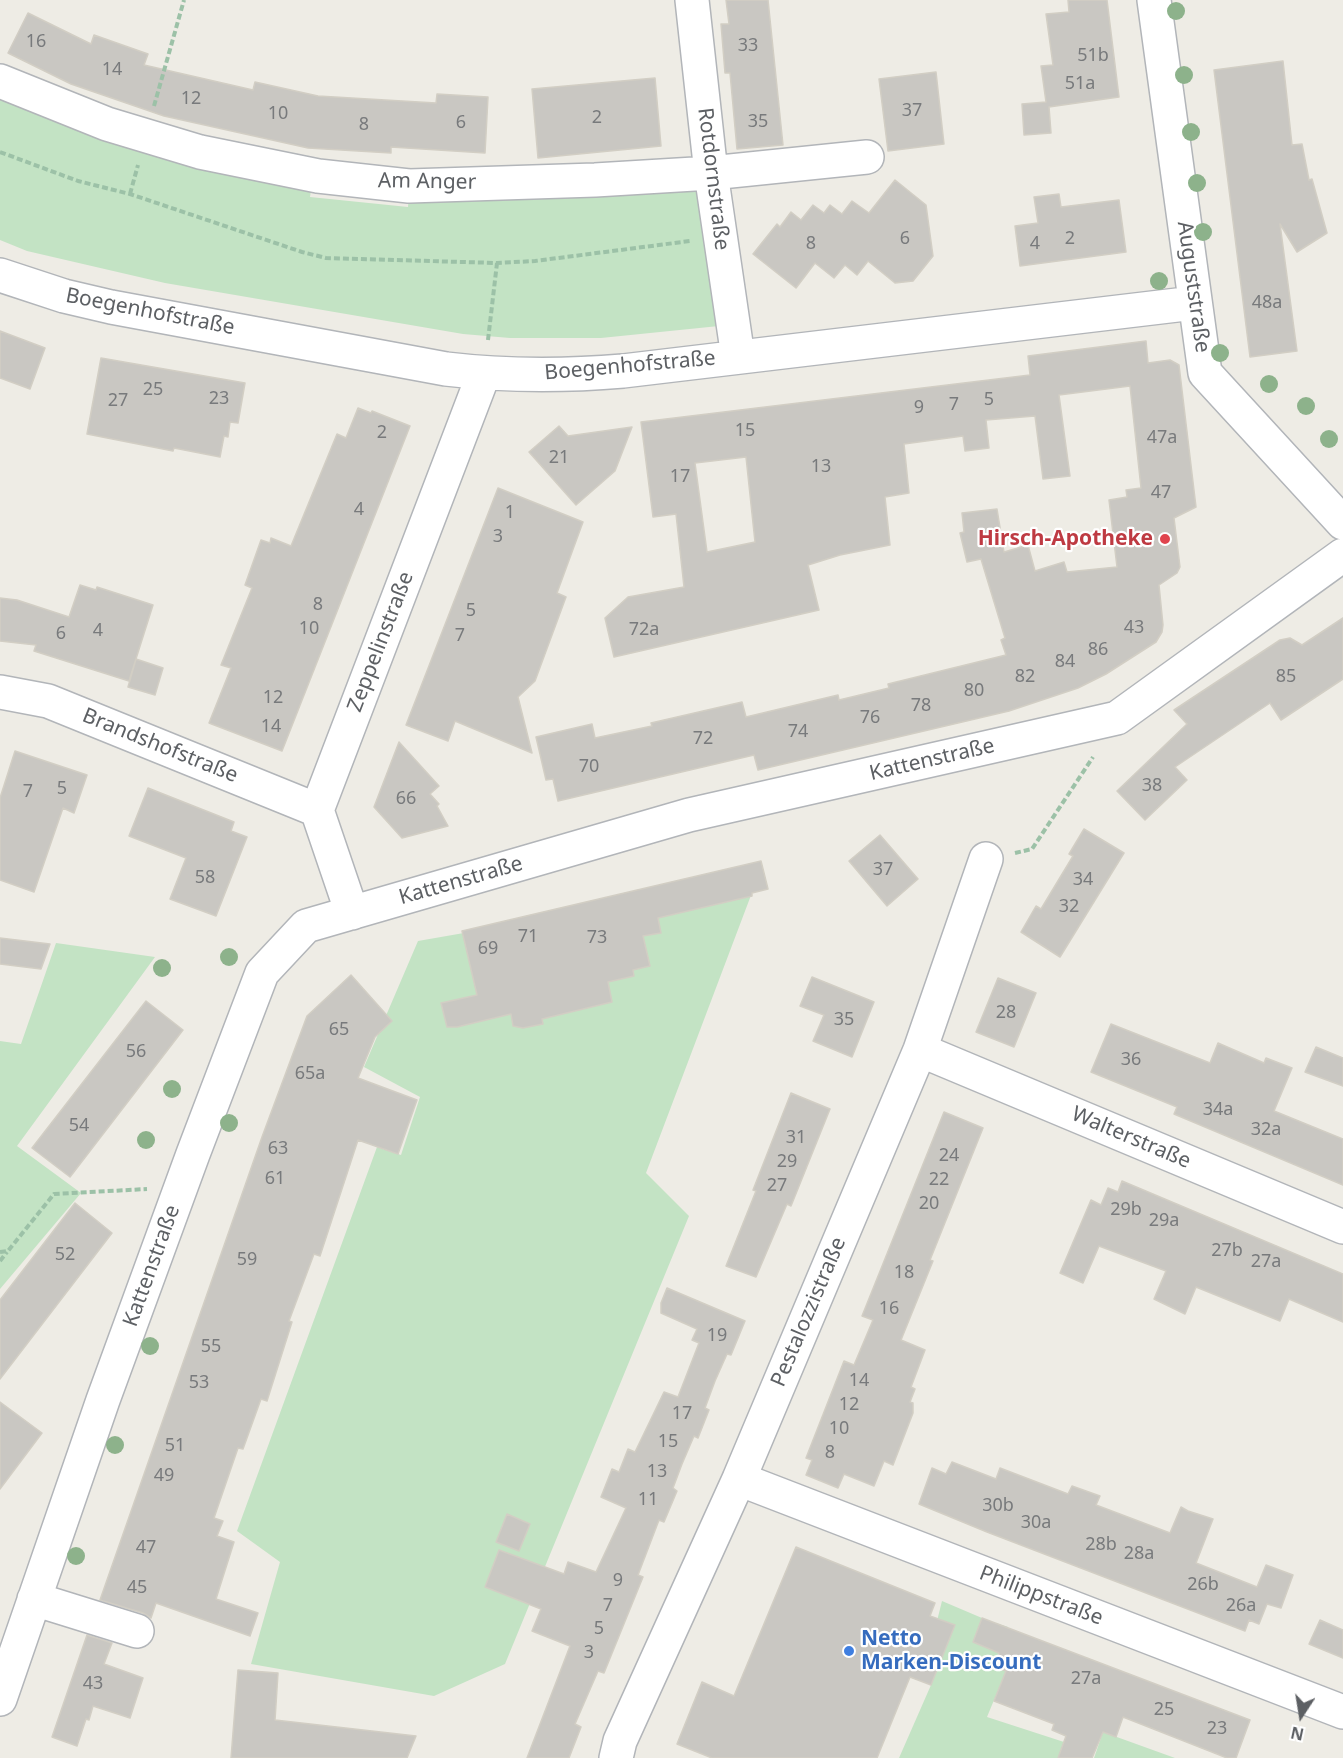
<!DOCTYPE html>
<html>
<head>
<meta charset="utf-8">
<style>
  body { margin:0 }
  #map { position:relative; width:1343px; height:1758px; overflow:hidden; background:#eeece5; font-family:"Noto Sans",sans-serif }
  canvas { display:block }
  .north { position:absolute; left:1271px; top:1686px; width:60px; height:60px; -webkit-text-stroke:4px #fff; paint-order:stroke; rotate:192deg; font-size:16px; font-weight:700; line-height:24px; text-align:center; color:#5d6064 }
  .north::after { content:''; display:block; margin:auto; width:21px; height:27px; background:#5d6064; clip-path:polygon(50% 0,100% 100%,50% 72%,0 100%) }
</style>
</head>
<body>
<div id="map">
<canvas width="1343" height="1758"></canvas>
<div class="north">N</div>
</div>
<script>
const ctx = document.querySelector('canvas').getContext('2d');
ctx.lineJoin = 'round';
function fill(path, color) {
  ctx.fillStyle = color;
  ctx.fill(path, 'evenodd');
}
function strokePath(path, color, width, dash) {
  ctx.strokeStyle = color;
  ctx.lineWidth = width;
  ctx.lineCap = dash ? 'butt' : 'round';
  ctx.setLineDash(dash || []);
  ctx.stroke(path);
}
function label(font, color, halo, rows, align = 'center') {
  ctx.font = font + ' "Noto Sans",sans-serif';
  ctx.lineWidth = 4.5;
  ctx.setLineDash([]);
  ctx.textBaseline = 'middle';
  ctx.strokeStyle = halo;
  ctx.fillStyle = color;
  for (const [text, x, y, turn = 0] of rows) {
    ctx.save();
    ctx.translate(x, y);
    ctx.rotate((+turn || 0) * Math.PI / 180);
    ctx.textAlign = isNaN(turn) ? turn : align;
    if (halo) ctx.strokeText(text, 0, 0);
    ctx.fillText(text, 0, 0);
    ctx.restore();
  }
}
fill(new Path2D(`
  M0 94 312 184 310 197 408 207 409 194 686 180 702 193 719 326 601 338H510L463 334 165 283 27 251 0 240Z
  M756 882 646 1173 689 1216 505 1664 434 1696 251 1664 280 1562 237 1531 377 1147 401 1155 420 1097 364 1067 418 941Z
  M56 943 155 957 17 1146 81 1193 0 1289V1041L21 1044Z
  M942 1601 982 1618 973 1642 986 1647 996 1623 1008 1627 994 1666 1006 1671 987 1717 1064 1742 1058 1758H899L931 1685 937 1621Z
  M1103 1732 1175 1758H1094Z`), '#c3e3c4');
const building = new Path2D(`
  M726 0H768L783 145 737 149 730 73H725L721 24H729Z
  M1068 0H1107L1119 97 1049 107 1051 133 1024 135 1022 104 1046 102 1041 66 1053 65 1046 14 1069 12Z
  M28 13 91 44 94 35 148 54 144 65 253 90 255 82 318 96 436 103 437 94 488 97 485 153 391 147V153L308 148 164 116 71 84 8 53Z
  M1283 61 1292 145 1302 144 1309 180 1312 179 1327 233 1297 252 1280 224 1297 351 1250 357 1214 70Z
  M936 72 944 144 888 151 879 79Z
  M655 78 661 146 538 158 532 89Z
  M895 180 926 205 933 256 913 281 895 283 868 261 857 275 845 265 834 278 815 263 796 288 753 254 777 224 780 227 791 212 801 220 813 205 824 213 830 205 842 214 852 201 869 213Z
  M1059 194 1061 207 1119 200 1126 252 1020 266 1015 226 1038 223 1034 197Z
  M0 331 45 348 30 389 0 378Z
  M1146 341 1148 363 1170 360 1179 365 1196 507 1174 518 1180 567 1177 573 1159 585 1163 625 1162 632 1156 642 1106 674 1078 688 1009 711 758 770 754 755 558 801 553 779 546 780 536 737 592 724 595 738 652 726 651 723 742 702 746 717 838 695 839 700 889 688 888 684 1006 655 1001 640 1005 638 981 559 967 562 960 533 964 532 962 513 997 509 1004 552 1028 545 1035 571 1064 562 1067 572 1117 567 1109 500 1127 497 1126 490 1141 488 1130 386 1059 395 1070 476 1043 479 1035 416 986 420 989 448 965 451 963 436 904 444 909 493 885 497 890 545 840 555 808 565 819 610 614 657 605 618 628 597 684 587 676 514 653 517 641 422 1030 375 1028 356ZM746 457 755 542 707 552 695 463Z
  M101 358 245 383 238 423 230 422 228 437 224 436 220 457 174 448 173 451 87 434Z
  M358 408 371 413 372 411 410 426 282 751 209 723 231 668 221 665 252 588 245 585 261 540 270 543 271 538 291 546 337 434 346 438Z
  M559 426 568 436 632 427 615 471 576 505 529 452Z
  M498 488 583 522 557 593 566 597 535 681 518 697 532 753 455 721 448 741 406 725Z
  M80 585 96 590 97 587 153 605 129 681 34 651 36 645 0 641V598L17 600 69 617Z
  M1343 618V679L1281 720 1270 703 1175 767 1187 780 1145 820 1117 791 1187 724 1174 710 1280 640 1290 638 1302 645Z
  M136 659 163 668 155 695 128 687Z
  M399 742 439 786 430 794 439 804 437 806 448 826 402 838 374 807Z
  M15 751 87 775 74 813 63 808 34 892 0 880V798Z
  M148 788 234 822 231 831 247 837 216 916 170 899 186 858 129 836Z
  M1084 829 1124 853 1060 957 1021 932 1036 906 1041 909 1073 856 1069 854Z
  M880 835 918 879 887 906 849 861Z
  M761 861 768 889 752 893V896L658 918 661 933 643 936 650 966 633 970 634 976 608 982 612 1002 542 1019 543 1024 523 1028 513 1026 511 1014 457 1027H447L441 1003 477 995 462 931Z
  M0 938 50 944 41 969 0 964Z
  M351 975 392 1021 375 1037 358 1078 417 1100 398 1154 358 1140 320 1256 314 1254 289 1321 292 1322 267 1401 261 1399 243 1449 238 1448 214 1518 223 1521 217 1536 234 1542 216 1599 258 1613 250 1636 156 1603 151 1618 143 1613 100 1600 262 1137 307 1016Z
  M812 977 874 1002 852 1057 813 1041 824 1015 800 1006Z
  M998 978 1036 993 1014 1047 976 1032Z
  M146 1001 183 1030 70 1177 32 1148Z
  M1111 1024 1210 1063 1218 1043 1264 1063 1266 1058 1292 1068 1274 1111 1343 1139V1185L1174 1114 1177 1107 1091 1072Z
  M1316 1047 1343 1058V1086L1305 1072Z
  M791 1093 830 1109 791 1206 787 1204 756 1277 726 1266 756 1191 753 1190Z
  M944 1112 983 1128 930 1260 933 1261 901 1340 925 1350 911 1387 915 1389 910 1402 913 1403V1413L893 1465 884 1461 874 1486 844 1474 838 1488 806 1475 812 1460 806 1458 844 1361 854 1365 873 1320 862 1316Z
  M1122 1181 1343 1274V1322L1289 1299 1280 1321 1196 1287 1185 1314 1154 1299 1166 1271 1099 1246 1083 1283 1060 1273 1091 1200 1101 1205 1108 1188 1118 1192Z
  M75 1203 112 1233 0 1379V1300Z
  M667 1288 745 1321 731 1355 727 1354 715 1381 705 1408 709 1410 698 1438 694 1436 682 1464 673 1488 677 1491 664 1522 659 1520 638 1575 643 1577 604 1673 598 1671 575 1724 581 1727 569 1758H527L570 1646 532 1631 541 1609 485 1587 499 1550 564 1574 568 1562 596 1572 626 1508 601 1497 612 1469 619 1472 628 1449 635 1452 664 1392 678 1397 699 1343 692 1340 697 1329 661 1313V1303Z
  M0 1402 42 1433 0 1489Z
  M952 1462 996 1479 1000 1468 1068 1494 1072 1486 1100 1496 1096 1505 1170 1533 1181 1507 1188 1511 1213 1519 1196 1563 1257 1587 1266 1565 1293 1575 1281 1608 1267 1604 1259 1624 1249 1620 1245 1631 987 1532 919 1504 932 1468 946 1474Z
  M507 1514 530 1524 519 1551 496 1542Z
  M796 1547 935 1603 930 1616 955 1625 931 1685 910 1677 877 1758H712L677 1744 702 1682 734 1696Z
  M982 1618 1250 1720 1236 1758H1227L1123 1717 1116 1737 1103 1732 1092 1758H1058L1066 1736 1052 1730 1054 1724 994 1701 1006 1671 994 1666 999 1653 973 1642Z
  M1320 1620 1343 1630V1658L1309 1644Z
  M87 1635 112 1643 104 1664 143 1678 130 1718 93 1706 89 1720 86 1719 77 1746 52 1737Z
  M238 1670 278 1673 275 1720 416 1736 407 1758H231Z`);
fill(building, '#c9c7c2');
strokePath(building, '#d2cec4', 1.5);
const minor = new Path2D(`
  M692 0 711 173 738 357
  M1154 0 1205 373 1343 523
  M0 81 107 124 200 152 318 176 409 186 595 180 711 173 867 157
  M0 275 64 296 111 307 446 369C505 376 564 376 623 371L1194 303
  M0 692 48 701 317 810
  M352 913 317 810 484 373
  M920 1050 1343 1227
  M739 1479 1343 1712
  M34 1599 137 1631
  M0 1699 103 1400 193 1154 262 973 306 926 689 815 1117 718 1343 555
  M616 1758 620 1741 739 1479 920 1050 986 859`);
strokePath(minor, '#b2b5b9', 36);
strokePath(new Path2D(`
  M154 106 184 0
  M0 152 78 181 130 194 302 252 326 258 497 263 535 261 690 241
  M130 194 138 165
  M488 340 497 263
  M1015 853 1032 849 1093 757
  M0 1252 8 1251 54 1194 147 1189
  M0 1261 7 1252`), '#9cc1a7', 4, [6, 3]);
strokePath(minor, '#fff', 33);
ctx.fillStyle = '#8db28b';
for (const [x, y] of [
  [1176,11],
  [1184,75],
  [1191,132],
  [1197,183],
  [1203,232],
  [1159,281],
  [1220,353],
  [1269,384],
  [1306,406],
  [1329,439],
  [229,957],
  [162,968],
  [172,1089],
  [229,1123],
  [146,1140],
  [150,1346],
  [115,1445],
  [76,1556]
]) {
  ctx.beginPath();
  ctx.arc(x, y, 9, 0, 2 * Math.PI);
  ctx.fill();
}
for (const [x, y, r, color] of [
  [1165,539,6,"#e0444e"],
  [849,1651,6,"#3f7fe0"]
]) {
  const dot = new Path2D();
  dot.arc(x, y, r, 0, 2 * Math.PI);
  ctx.fillStyle = color;
  ctx.fill(dot);
  strokePath(dot, '#fff', 2);
}
label('18px', '#787a7c', null, [
  ["16",36,42],
  ["33",748,46],
  ["51b",1093,56],
  ["14",112,70],
  ["51a",1080,84],
  ["12",191,99],
  ["37",912,111],
  ["10",278,114],
  ["2",597,118],
  ["35",758,122],
  ["6",461,123],
  ["8",364,125],
  ["6",905,239],
  ["2",1070,239],
  ["8",811,244],
  ["4",1035,244],
  ["48a",1267,303],
  ["25",153,390],
  ["23",219,399],
  ["5",989,400],
  ["27",118,401],
  ["7",954,405],
  ["9",919,408],
  ["15",745,431],
  ["2",382,433],
  ["47a",1162,438],
  ["21",559,458],
  ["13",821,467],
  ["17",680,477],
  ["47",1161,493],
  ["4",359,510],
  ["1",510,513],
  ["3",498,537],
  ["8",318,605],
  ["5",471,611],
  ["43",1134,628],
  ["10",309,629],
  ["72a",644,630],
  ["4",98,631],
  ["6",61,634],
  ["7",460,636],
  ["86",1098,650],
  ["84",1065,662],
  ["82",1025,677],
  ["85",1286,677],
  ["80",974,691],
  ["12",273,698],
  ["78",921,706],
  ["76",870,718],
  ["14",271,727],
  ["74",798,732],
  ["72",703,739],
  ["70",589,767],
  ["38",1152,786],
  ["5",62,789],
  ["7",28,792],
  ["66",406,799],
  ["37",883,870],
  ["58",205,878],
  ["34",1083,880],
  ["32",1069,907],
  ["71",528,937],
  ["73",597,938],
  ["69",488,949],
  ["28",1006,1013],
  ["35",844,1020],
  ["65",339,1030],
  ["56",136,1052],
  ["36",1131,1060],
  ["65a",310,1074],
  ["34a",1218,1110],
  ["54",79,1126],
  ["32a",1266,1130],
  ["31",796,1138],
  ["63",278,1149],
  ["24",949,1156],
  ["29",787,1162],
  ["61",275,1179],
  ["22",939,1180],
  ["27",777,1186],
  ["20",929,1204],
  ["29b",1126,1210],
  ["29a",1164,1221],
  ["27b",1227,1251],
  ["52",65,1255],
  ["59",247,1260],
  ["27a",1266,1262],
  ["18",904,1273],
  ["16",889,1309],
  ["19",717,1336],
  ["55",211,1347],
  ["14",859,1381],
  ["53",199,1383],
  ["12",849,1405],
  ["17",682,1414],
  ["10",839,1429],
  ["15",668,1442],
  ["51",175,1446],
  ["8",830,1453],
  ["13",657,1472],
  ["49",164,1476],
  ["11",648,1500],
  ["30b",998,1506],
  ["30a",1036,1523],
  ["28b",1101,1545],
  ["47",146,1548],
  ["28a",1139,1554],
  ["9",618,1581],
  ["26b",1203,1585],
  ["45",137,1588],
  ["7",608,1606],
  ["26a",1241,1606],
  ["5",599,1629],
  ["3",589,1653],
  ["27a",1086,1679],
  ["43",93,1684],
  ["25",1164,1710],
  ["23",1217,1729]
]);
label('21px', '#5d6064', '#fff', [
  ["Rotdornstraße",713,179,83],
  ["Am Anger",427,182,1],
  ["Auguststraße",1193,287,82],
  ["Boegenhofstraße",150,312,11],
  ["Boegenhofstraße",630,366,-5],
  ["Zeppelinstraße",381,642,-69],
  ["Brandshofstraße",160,746,22],
  ["Kattenstraße",932,760,-13],
  ["Kattenstraße",461,881,-16],
  ["Walterstraße",1131,1138,23],
  ["Kattenstraße",152,1266,-70],
  ["Pestalozzistraße",809,1312,-67],
  ["Philippstraße",1041,1596,21]
]);
label('bold 21px', '#be3a42', '#fff', [
  ["Hirsch-Apotheke",1153,539]
], 'right');
label('bold 21px', '#366cbe', '#fff', [
  ["Netto",861,1639],
  ["Marken-Discount",861,1663]
], 'left');
</script>
</body>
</html>
